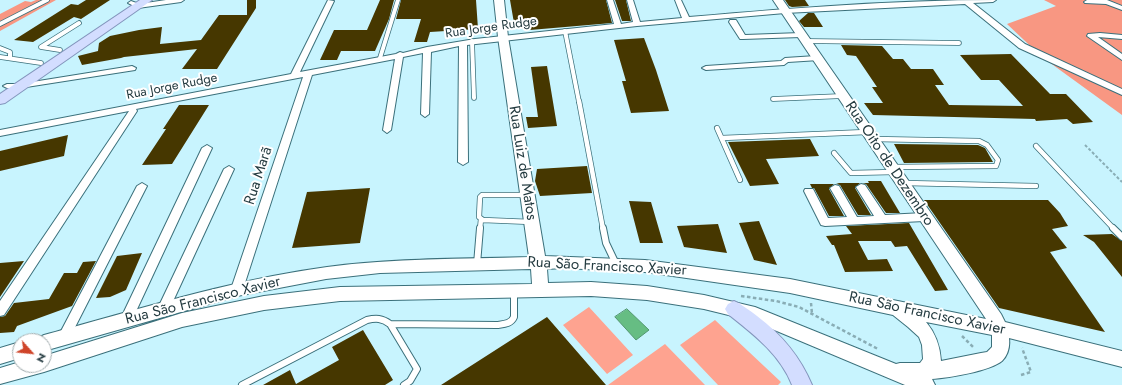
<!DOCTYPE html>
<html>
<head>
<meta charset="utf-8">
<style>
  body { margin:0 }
  #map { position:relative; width:1122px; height:385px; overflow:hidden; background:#c8f4fe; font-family:Jost,sans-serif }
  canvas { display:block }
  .north { position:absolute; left:12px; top:333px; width:40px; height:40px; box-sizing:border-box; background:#fff; border:1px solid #a7b1b3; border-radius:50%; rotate:117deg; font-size:11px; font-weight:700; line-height:16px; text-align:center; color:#243b40 }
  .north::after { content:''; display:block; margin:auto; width:14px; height:18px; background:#cf4429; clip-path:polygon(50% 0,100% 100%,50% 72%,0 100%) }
</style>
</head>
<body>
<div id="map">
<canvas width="1122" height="385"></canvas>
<div class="north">N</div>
</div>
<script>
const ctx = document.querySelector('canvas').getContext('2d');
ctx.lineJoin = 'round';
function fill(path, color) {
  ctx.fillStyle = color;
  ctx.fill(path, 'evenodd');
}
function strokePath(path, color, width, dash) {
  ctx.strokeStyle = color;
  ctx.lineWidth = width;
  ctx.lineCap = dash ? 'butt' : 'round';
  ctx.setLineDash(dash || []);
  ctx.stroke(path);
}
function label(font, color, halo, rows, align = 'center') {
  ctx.font = font + ' Jost,sans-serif';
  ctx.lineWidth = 4;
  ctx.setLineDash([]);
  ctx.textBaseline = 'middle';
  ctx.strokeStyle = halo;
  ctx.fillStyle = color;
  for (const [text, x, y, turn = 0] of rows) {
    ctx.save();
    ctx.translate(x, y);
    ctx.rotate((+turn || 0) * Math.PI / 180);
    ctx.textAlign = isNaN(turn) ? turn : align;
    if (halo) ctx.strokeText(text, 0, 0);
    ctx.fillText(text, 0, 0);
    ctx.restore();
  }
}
fill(new Path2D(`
  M589 307 633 355 607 374 563 325Z
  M715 320 781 382 778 385H718L680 345Z
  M665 344 705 385H608Z`), '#fea390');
fill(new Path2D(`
  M36 0H56L0 31V14L25 1 31 2Z
  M1044 0H1122V115L1042 57 1007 24 1056 6Z`), '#f89782');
const water = new Path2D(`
  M627 309 649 330 636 340 615 317Z`);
fill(water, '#66bd83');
strokePath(water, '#52966f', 1);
fill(new Path2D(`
  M86 0H110L81 19 74 17 33 42 14 40 71 4 78 5Z
  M247 0H256V8L217 69H182L197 49 124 57 121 58 82 65 78 56 98 51 99 43 110 36 139 30 162 27 160 44 201 40 219 15H247Z
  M380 0H394L389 19 375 51H341L337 60H320L334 30H367Z
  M401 0H476L478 29 430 32 427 42H414L421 19H396Z
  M510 0H606L612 23 530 30 519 28 514 23Z
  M615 0H626L631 21H622Z
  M785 0H805L809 6 792 7 789 6Z
  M808 13H814L823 27H804L799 21Z
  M644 38 656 70 669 111 631 113 622 81H626L614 40Z
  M841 45 882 46 893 59H903L911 69H933L944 85H935L949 105 1023 106 999 80H981L960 55 1011 54 1050 94H1066L1093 122 1073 124 1067 119 1036 121 1035 119 873 115 864 103H883L872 87H877L856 56 847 55Z
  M547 66 557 126 528 128 526 117H538L531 67Z
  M179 105H209L172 164 142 165 166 129H163Z
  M68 135 64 156 0 171V151Z
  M810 139 819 156 766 159 779 184 750 186 728 142Z
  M894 144 978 145 985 148 993 162 904 163Z
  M587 166 592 193 540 196 535 181 537 169Z
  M868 181H881L900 213H886L866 184 862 183H869Z
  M839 183H860L855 188 871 215H858L840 185 836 184Z
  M810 184H834L829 189 844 216H829L814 188H812Z
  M370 188 360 243 292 248 307 192Z
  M924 200H1048L1060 213 1068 226 1052 229 1067 248 1050 252 1105 332 999 308Z
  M629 201 651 202 663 243H640Z
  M759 221 777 265 754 260 739 223Z
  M909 223 948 290 935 291 907 246 895 247 891 241H858L868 260 887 259 893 271 845 272 834 245H832L826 236 852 234 846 226Z
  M718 224 727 253 684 247 677 226Z
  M1112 234 1122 241V277L1094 242 1083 235Z
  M142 253 126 290 110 297 96 298 117 256Z
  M24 261 0 297V263Z
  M96 261 72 306 17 326 14 332 0 333V317L5 316 14 303 49 299 64 273H77L83 262Z
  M547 317 606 385H441Z
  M363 330 393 380 385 385H263L290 370 296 384 339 360 332 347Z`), '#463700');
const laneFar2 = new Path2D(`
  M0 24 47 0
  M565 31 579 102
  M472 41 474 98
  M806 41 959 43
  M0 48 10 52V58
  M60 50 41 47 79 23
  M0 57 41 63
  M380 58 398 0
  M773 99 842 96`);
const laneFar1 = new Path2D(`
  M579 101 603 229
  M717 128 740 180
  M722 138 867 132
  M874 139 979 141 987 145 998 160 996 166 893 167
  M1036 146 1114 229
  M834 153 851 173 894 172
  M905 183 1036 186
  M526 195H482L480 197 479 217 483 220 531 222
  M480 229 481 219`);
const lane = new Path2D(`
  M603 228 606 243 616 264
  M1113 228 1122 237
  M477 264 480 228
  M390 324 497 325C504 324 511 324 514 317V291
  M242 385 367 320C376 318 382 318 390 324L417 369 410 381 404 385`);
const street = new Path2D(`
  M166 0H184L181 2 138 8 128 3 131 1 139 4Z
  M328 0 334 1 300 72 396 54 400 52 403 53 427 47 475 39 614 24 607 0H613L621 24 633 22 627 0H633L640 22 682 18 675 0H681L689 17C791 8 894 0 996 0L993 2 973 3 1025 44 1122 89V95L1019 48 965 4 785 13 637 26 467 45 468 162 463 165 458 162 459 46 431 52 429 114 425 117 421 114 423 53 403 57 391 130 387 133 383 130 395 59 312 75 243 289 241 292 237 294 233 292 231 289 303 77 136 109 137 111 4 315 0 316V301L129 111 0 136V130L291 74Z
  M1087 0H1107L1122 6V10L1106 4 1085 3 1084 2Z
  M730 20H736L745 35 801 33 805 35 801 37 743 39H740L729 22Z
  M1100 33 1122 35V39L1098 37 1122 54V60L1087 36 1088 34Z
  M816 56H819V60L788 62 784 65 706 70 702 68 706 66 781 61 785 58Z
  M132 66 136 68 135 70 20 88H7L3 86 7 84H20Z
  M207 145 212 148 132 320 130 324 126 325 122 324 120 320 202 148Z
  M229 166 234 169 169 310 167 314 163 315 159 314 157 310 224 169Z
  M142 183 147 186 68 341 64 342 60 341 58 337 60 333 137 186Z
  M861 184 865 185 885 215 924 213 928 214 929 217 928 220 924 221 825 226 821 225 804 191 805 189H813L828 218 847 217 830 188 835 185 839 186 857 217 874 216 856 187Z`);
const secondary = new Path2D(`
  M494 0H504L508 37 545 256 645 260 790 279 986 319 773 0H783L1001 314 1005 322 1122 351V367L1009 338C1010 346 1008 355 1002 361 990 371 948 378 932 379L935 385H905L753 321 704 309 647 300 591 296 340 301 264 310 182 327 44 372 0 384V368L20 362V365H44V356L182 313 264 296 340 287 532 284 531 269 380 273 326 279 237 296 44 351V341H36L38 338 44 335C137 310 230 280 327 267 394 258 462 259 529 257L498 37ZM563 268 645 272 790 293 893 315 908 327 919 337 922 345 923 359 920 363H900L896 364 755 307 704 295 647 286 591 282 548 283 547 269ZM926 322 992 335V347L987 352 981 353 941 361C940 346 936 334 926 322Z
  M20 342V358L0 364V348Z`);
const primary = new Path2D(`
  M140 0H152L5 103 0 104V94Z
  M734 301C743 305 750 311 757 316 782 335 800 356 812 385H792C780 354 753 334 728 314L725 309 728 304Z`);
strokePath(laneFar2, '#3b707b', 5.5);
strokePath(laneFar1, '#3b707b', 6);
strokePath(lane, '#3b707b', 8);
strokePath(street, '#3b707b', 2);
strokePath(secondary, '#3b707b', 2);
strokePath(primary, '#8395bc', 2);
strokePath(new Path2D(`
  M1085 145 1122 182`), '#89adb5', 2, [3, 2]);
strokePath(new Path2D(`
  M741 296 776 301 799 307 878 349
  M811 303 812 314
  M962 336 974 348
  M1021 375 1031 372 1022 348`), '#89adb5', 2.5, [3.5, 2.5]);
strokePath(laneFar2, '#fff', 4);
strokePath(laneFar1, '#fff', 4.5);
strokePath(lane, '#fff', 6);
fill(street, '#fff');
fill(secondary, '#fff');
fill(primary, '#d3ddff');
label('13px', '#243b40', '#fff', [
  ["Rua Jorge Rudge",491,28,-8],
  ["Rua Jorge Rudge",172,87,-11]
]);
label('15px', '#243b40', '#fff', [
  ["Rua Luiz de Matos",522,163,81],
  ["Rua Oito de Dezembro",889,164,56],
  ["Rua Marã",259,176,-72],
  ["Rua São Francisco Xavier",607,267,3],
  ["Rua São Francisco Xavier",203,301,-14],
  ["Rua São Francisco Xavier",927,314,12]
]);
</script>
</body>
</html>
